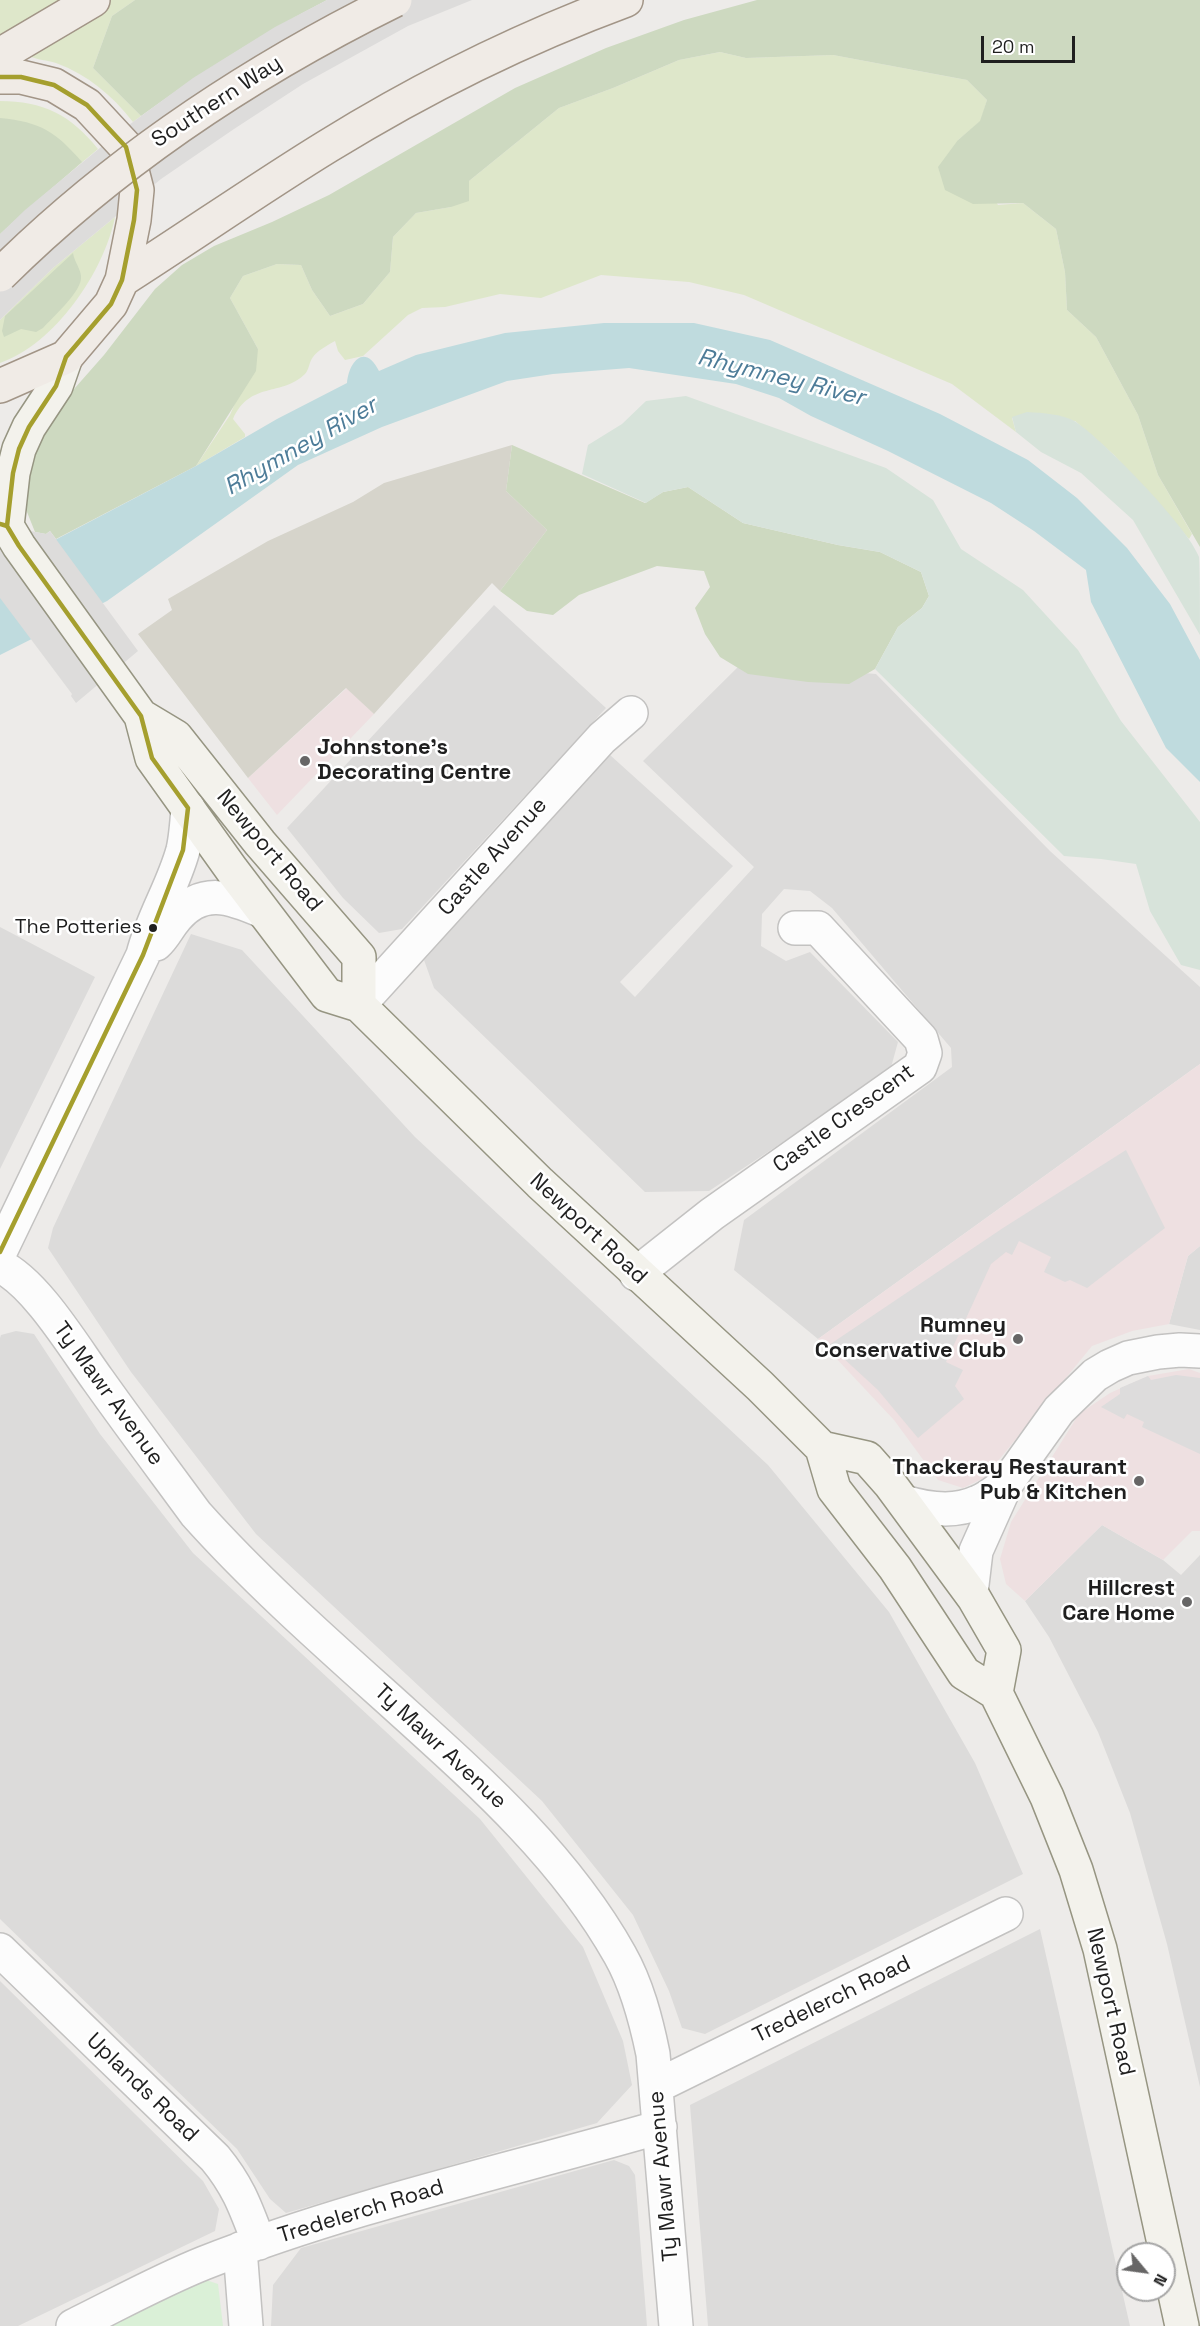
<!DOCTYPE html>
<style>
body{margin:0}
#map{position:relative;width:1200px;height:2326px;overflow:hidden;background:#edebe9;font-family:"Space Grotesk",sans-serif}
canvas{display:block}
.north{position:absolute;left:1116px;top:2242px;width:60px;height:60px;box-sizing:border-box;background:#fff;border:2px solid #a5a5a5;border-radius:50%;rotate:119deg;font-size:16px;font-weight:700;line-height:24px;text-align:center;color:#1f1f1f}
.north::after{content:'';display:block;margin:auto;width:21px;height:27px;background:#676666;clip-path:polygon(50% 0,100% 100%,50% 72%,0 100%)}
.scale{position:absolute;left:981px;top:36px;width:94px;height:27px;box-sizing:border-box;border:3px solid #1f1f1f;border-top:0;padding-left:8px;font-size:18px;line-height:21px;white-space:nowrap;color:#1f1f1f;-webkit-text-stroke:4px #fff;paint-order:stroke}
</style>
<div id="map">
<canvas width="1200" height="2326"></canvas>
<div class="north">N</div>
<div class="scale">20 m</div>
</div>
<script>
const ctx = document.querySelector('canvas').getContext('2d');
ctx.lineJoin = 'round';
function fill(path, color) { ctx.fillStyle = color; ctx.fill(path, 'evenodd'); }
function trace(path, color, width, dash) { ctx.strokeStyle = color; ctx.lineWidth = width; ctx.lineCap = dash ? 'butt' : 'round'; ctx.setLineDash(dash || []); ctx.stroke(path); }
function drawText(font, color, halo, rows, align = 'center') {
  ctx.font = font + ' "Space Grotesk",sans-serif'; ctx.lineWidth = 5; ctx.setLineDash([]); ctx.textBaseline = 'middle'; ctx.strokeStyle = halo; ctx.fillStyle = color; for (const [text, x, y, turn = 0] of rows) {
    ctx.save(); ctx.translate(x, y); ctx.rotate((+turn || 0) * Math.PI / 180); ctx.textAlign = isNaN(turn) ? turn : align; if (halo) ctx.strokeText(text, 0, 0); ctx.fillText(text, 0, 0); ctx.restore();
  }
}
fill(new Path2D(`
 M 494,605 L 606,708 L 402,929 L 379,933 L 343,898 L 287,828 Z
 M 742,663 L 876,674 L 1050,851 L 1200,987 L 1200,1064 L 818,1339 L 734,1270 L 744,1220 L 952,1067 L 951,1048 L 832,908 L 810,891 L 784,889 L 762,914 L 761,946 L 786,961 L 810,952 L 898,1042 L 890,1071 L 709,1191 L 645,1192 L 434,988 L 424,960 L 610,755 L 733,866 L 620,982 L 635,997 L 754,867 L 643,761 Z
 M 0,927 L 95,977 L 0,1169 Z
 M 191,934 L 242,950 L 415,1137 L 768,1465 L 889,1612 L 975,1763 L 1023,1874 L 705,2034 L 682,2028 L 669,1991 L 633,1915 L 542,1801 L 256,1534 L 131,1372 L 48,1248 L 53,1228 Z
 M 1200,1246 L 1200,1330 L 1169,1324 L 1188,1256 Z
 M 16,1331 L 34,1334 L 100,1434 L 193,1553 L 480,1819 L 583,1947 L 623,2041 L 632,2085 L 597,2123 L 286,2213 L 270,2199 L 237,2149 L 0,1919 L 0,1338 L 1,1335 Z
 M 1102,1525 L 1163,1560 L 1181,1575 L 1200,1555 L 1200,2087 L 1167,1944 L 1130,1813 L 1098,1732 L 1049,1637 L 1025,1601 Z
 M 1040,1929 L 1130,2326 L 708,2326 L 690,2105 Z
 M 0,1981 L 203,2181 L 219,2209 L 215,2231 L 18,2326 L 0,2326 Z
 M 614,2160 L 629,2166 L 635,2175 L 647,2326 L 271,2326 L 273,2285 L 301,2248 Z`), '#dcdbda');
fill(new Path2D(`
 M 347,688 L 374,714 L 277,815 L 248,778 Z
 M 1200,1064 L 1200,1246 L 1188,1256 L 1169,1324 L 1132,1331 L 1092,1346 L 984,1478 L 963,1488 L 938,1480 L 894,1420 L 818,1339 Z
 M 1189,1369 L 1200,1373 L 1200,1531 L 1192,1531 L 1163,1560 L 1102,1525 L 1025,1601 L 1006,1584 L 1000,1559 L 1011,1522 L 1079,1414 L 1110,1393 L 1148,1376 Z`), '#eee0e1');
fill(new Path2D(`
 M 512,445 L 506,491 L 547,530 L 500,591 L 492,583 L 374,714 L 346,688 L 248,778 L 138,634 L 172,610 L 168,599 L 268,541 L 353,502 L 384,483 Z`), '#d6d4cb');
fill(new Path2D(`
 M 0,0 L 71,0 L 0,42 Z
 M 111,0 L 135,0 L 112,16 L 93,68 L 141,116 L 133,122 C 112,95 88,75 56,63 C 47,60 37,60 29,56 L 29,49 Z
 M 720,52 L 746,58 L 833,55 L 967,80 L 987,100 L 981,121 L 958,140 L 998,205 L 1023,203 L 1056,229 L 1065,272 L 1067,310 L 1096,337 L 1138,415 L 1158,475 L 1192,534 L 1189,539 L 1114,455 L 1075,421 L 1012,418 L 1016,432 L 952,384 L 744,295 L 689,282 L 601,275 L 541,298 L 500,294 L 445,307 L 422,308 L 408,315 L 363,356 L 345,360 L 338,351 L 335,341 C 328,345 317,351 313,357 C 309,362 309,370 305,374 C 281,397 250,381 233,419 L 245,434 L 245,437 L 196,466 L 230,415 L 258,349 L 230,298 L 243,276 L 277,264 L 301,265 L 312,290 L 330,316 L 363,304 L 390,272 L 393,237 L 416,213 L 451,207 L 469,181 L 559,108 L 613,88 L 679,60 Z
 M 0,101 C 43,101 71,115 98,149 L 25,210 L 0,234 Z
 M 115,217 C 104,272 55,344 0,363 L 0,320 L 53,268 Z`), '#dee7ca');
fill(new Path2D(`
 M 135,0 L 327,0 C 261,34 201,73 141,116 L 93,68 L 112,16 Z
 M 757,0 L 1200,0 L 1200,547 L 1158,475 L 1138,415 L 1096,337 L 1067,310 L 1065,272 L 1056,229 L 1023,203 L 973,204 L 945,190 L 938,167 L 958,140 L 980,121 L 987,100 L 967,80 L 833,55 L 746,58 L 720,52 L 679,60 L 613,88 L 559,108 L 469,181 L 469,201 L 451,207 L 416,213 L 393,237 L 390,272 L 363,304 L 330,316 L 312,290 L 301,265 L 277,264 L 243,276 L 230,298 L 258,349 L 256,371 L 196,466 L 56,539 L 50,531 L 46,534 L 35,532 L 25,507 L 28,465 L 52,414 L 104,355 L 155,289 L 182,265 L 214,246 L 272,222 L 329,195 L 515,88 L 606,48 L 684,20 Z
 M 0,118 C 41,122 56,132 82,162 L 0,234 Z
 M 73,253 C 74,262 82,270 81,279 C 79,294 53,317 43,328 L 36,332 L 21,329 L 4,337 L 2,331 L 5,316 Z
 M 512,445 L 645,503 L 663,492 L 688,487 L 743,523 L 838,545 L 880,552 L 921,572 L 929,596 L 922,608 L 898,627 L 875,669 L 849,684 L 808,682 L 748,674 L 720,657 L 705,634 L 695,608 L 710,587 L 704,571 L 657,566 L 579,595 L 553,615 L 527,611 L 500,591 L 547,530 L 506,491 Z`), '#cdd9c0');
fill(new Path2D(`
 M 686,396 L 886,468 L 933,500 L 961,549 L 1023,590 L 1078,650 L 1121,721 L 1200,822 L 1200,970 L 1181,965 L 1150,911 L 1136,864 L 1101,859 L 1064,856 L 875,669 L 898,627 L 922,608 L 929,596 L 921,572 L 880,552 L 838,545 L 743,523 L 688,487 L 663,492 L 646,503 L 582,474 L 588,445 L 622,424 L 646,401 Z
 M 1027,412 C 1043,413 1063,414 1076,422 C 1103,440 1189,528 1199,557 C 1200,569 1200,619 1200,635 L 1133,520 L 1081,473 L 1041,452 L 1016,432 L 1012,417 Z`), '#d7e3da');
fill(new Path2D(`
 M 203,2279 L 218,2284 L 223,2326 L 105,2326 Z`), '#daf0d7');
fill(new Path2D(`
 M 1126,1150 L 1165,1228 L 1087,1288 L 1070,1280 L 1065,1282 L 1044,1272 L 1051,1257 L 1019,1241 L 1012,1255 L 1006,1252 L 991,1264 L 946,1362 L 963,1370 L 955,1386 L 964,1399 L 918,1438 L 878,1390 L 829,1345 L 1003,1228 Z
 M 1176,1375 L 1200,1378 L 1200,1454 L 1142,1427 L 1144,1422 L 1127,1414 L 1124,1419 L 1101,1407 L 1120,1394 L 1120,1388 L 1148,1376 L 1151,1380 Z`), '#dddcdc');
fill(new Path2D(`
 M 604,323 L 694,323 L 770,340 L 940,414 L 1028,460 L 1077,498 L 1127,548 L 1170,604 L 1200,660 L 1200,782 L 1166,748 L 1091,602 L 1086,570 L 1034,531 L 991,503 L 888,451 L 811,416 L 779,398 L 736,384 L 629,368 L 553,374 L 507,381 L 382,427 L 298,465 L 107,601 L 0,655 L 0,564 L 55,540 L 196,466 L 277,419 L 347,383 C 349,361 365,343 379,371 L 416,355 L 505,333 Z`), '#bfdbde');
fill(new Path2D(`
 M 327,0 L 472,0 L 408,26 L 303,84 L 234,129 L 161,179 L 53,268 L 0,320 L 0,234 L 25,210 L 118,133 L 193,78 L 275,27 Z
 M 0,525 L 46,534 L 50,531 L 138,651 L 76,703 L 71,696 L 72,694 L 0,598 Z`), '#dddcdb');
const minor = new Path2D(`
 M 359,1005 L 602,738 L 631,713
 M 0,1266 C 36,1283 74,1347 98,1380 C 130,1425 163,1469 196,1514 C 257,1582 325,1642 393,1703 C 477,1779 564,1855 620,1955 C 637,1985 646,2020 653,2054 L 676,2326
 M 636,1274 L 712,1214 L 920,1067 L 925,1053 L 921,1039 L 818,928 L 795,928
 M 904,1502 C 927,1509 955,1513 978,1502 C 988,1498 997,1490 1006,1484
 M 971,1593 L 976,1551 L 1006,1484 L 1059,1410 L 1095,1375 L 1110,1366 L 1128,1358 L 1158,1352 L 1180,1350 L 1200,1351
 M 0,1950 L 215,2158 C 239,2187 246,2209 259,2243
 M 657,2086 L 1006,1914
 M 240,2249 L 246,2326
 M 73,2326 C 116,2305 159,2281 204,2263 C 352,2205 508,2171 660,2127`);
const tertiary = new Path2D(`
 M 156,944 C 165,936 168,927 176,918 C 202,887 230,897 262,911
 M 0,1252 L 143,955 C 152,918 173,887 183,850 C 186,837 187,822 188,808`);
const secondary = new Path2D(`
 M 0,524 L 7,526 L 19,546 L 141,716 L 152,758 L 232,870 L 327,995 L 359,1005 L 540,1183 L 760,1386 L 822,1448 L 834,1489 L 895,1568 L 964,1673 L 996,1693 L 1047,1797 L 1076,1870 L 1100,1949 L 1182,2326
 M 7,526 L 13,473 L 19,449 L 29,427 L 56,386 L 66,357
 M 141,716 L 176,737 L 260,843 L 359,957 L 359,1005
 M 822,1448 L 867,1458 L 890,1484 L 974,1598 L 1004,1650 L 996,1693`);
const primary = new Path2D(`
 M 0,55 L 93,0
 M 0,77 L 21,77 L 54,85 L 87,105 L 126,147 L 137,190 L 134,220 L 122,280 L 111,304 L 66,357 L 0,386
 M 122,280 C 191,236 258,189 328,146 C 422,88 523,38 626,0`);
trace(minor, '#c3c2c1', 36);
trace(tertiary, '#c3c2c1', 36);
trace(secondary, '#969582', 36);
trace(primary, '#a29587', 36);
trace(minor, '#fcfcfc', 33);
trace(tertiary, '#fcfcfc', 33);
trace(secondary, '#f3f2ec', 33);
trace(primary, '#f0ebe6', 33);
const primaryBridge = new Path2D(`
 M 0,275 C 116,160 249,72 395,0`);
trace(primaryBridge, '#a29587', 36, []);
trace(primaryBridge, '#f0ebe6', 33);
trace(new Path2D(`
 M 0,77 L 21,77 L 54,85 L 87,105 L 126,147 L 137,190 L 134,220 L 122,280 L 111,304 L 66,357 L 56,386 L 29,427 L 19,449 L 13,473 L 7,526
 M 0,524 L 7,526 L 19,546 L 141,716 L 152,758 L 188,808 L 183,850 L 143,955 L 0,1252`), '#a59f2e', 4.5);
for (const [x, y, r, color] of [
 [305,761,6,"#676666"],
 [153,928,5,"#1f1f1f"],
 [1018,1339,6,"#676666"],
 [1139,1481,6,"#676666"],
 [1187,1602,6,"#676666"]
]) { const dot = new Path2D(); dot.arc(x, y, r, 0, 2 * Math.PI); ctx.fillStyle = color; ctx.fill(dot); trace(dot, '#fff', 2); }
drawText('20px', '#1f1f1f', '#fff', [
 ["The Potteries",142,928]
], 'right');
drawText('22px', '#1f1f1f', '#fff', [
 ["Southern Way",217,102,-33],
 ["Newport Road",269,851,50],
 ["Castle Avenue",493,857,-48],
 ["Castle Crescent",844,1119,-36],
 ["Newport Road",588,1229,43],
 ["Ty Mawr Avenue",108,1394,54],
 ["Ty Mawr Avenue",440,1747,43],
 ["Tredelerch Road",832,2000,-26],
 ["Newport Road",1110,2002,77],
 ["Uplands Road",142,2088,44],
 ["Ty Mawr Avenue",664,2176,-95],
 ["Tredelerch Road",361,2212,-17]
]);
drawText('bold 22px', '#1f1f1f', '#fff', [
 ["Johnstone's",317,748,"left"],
 ["Decorating Centre",317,773,"left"],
 ["Rumney",1006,1326],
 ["Conservative Club",1006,1351],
 ["Thackeray Restaurant",1127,1468],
 ["Pub & Kitchen",1127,1493],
 ["Hillcrest",1175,1589],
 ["Care Home",1175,1614]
], 'right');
drawText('italic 24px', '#4d7c98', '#fff', [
 ["Rhymney River",781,378,14],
 ["Rhymney River",301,447,-30]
]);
</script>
